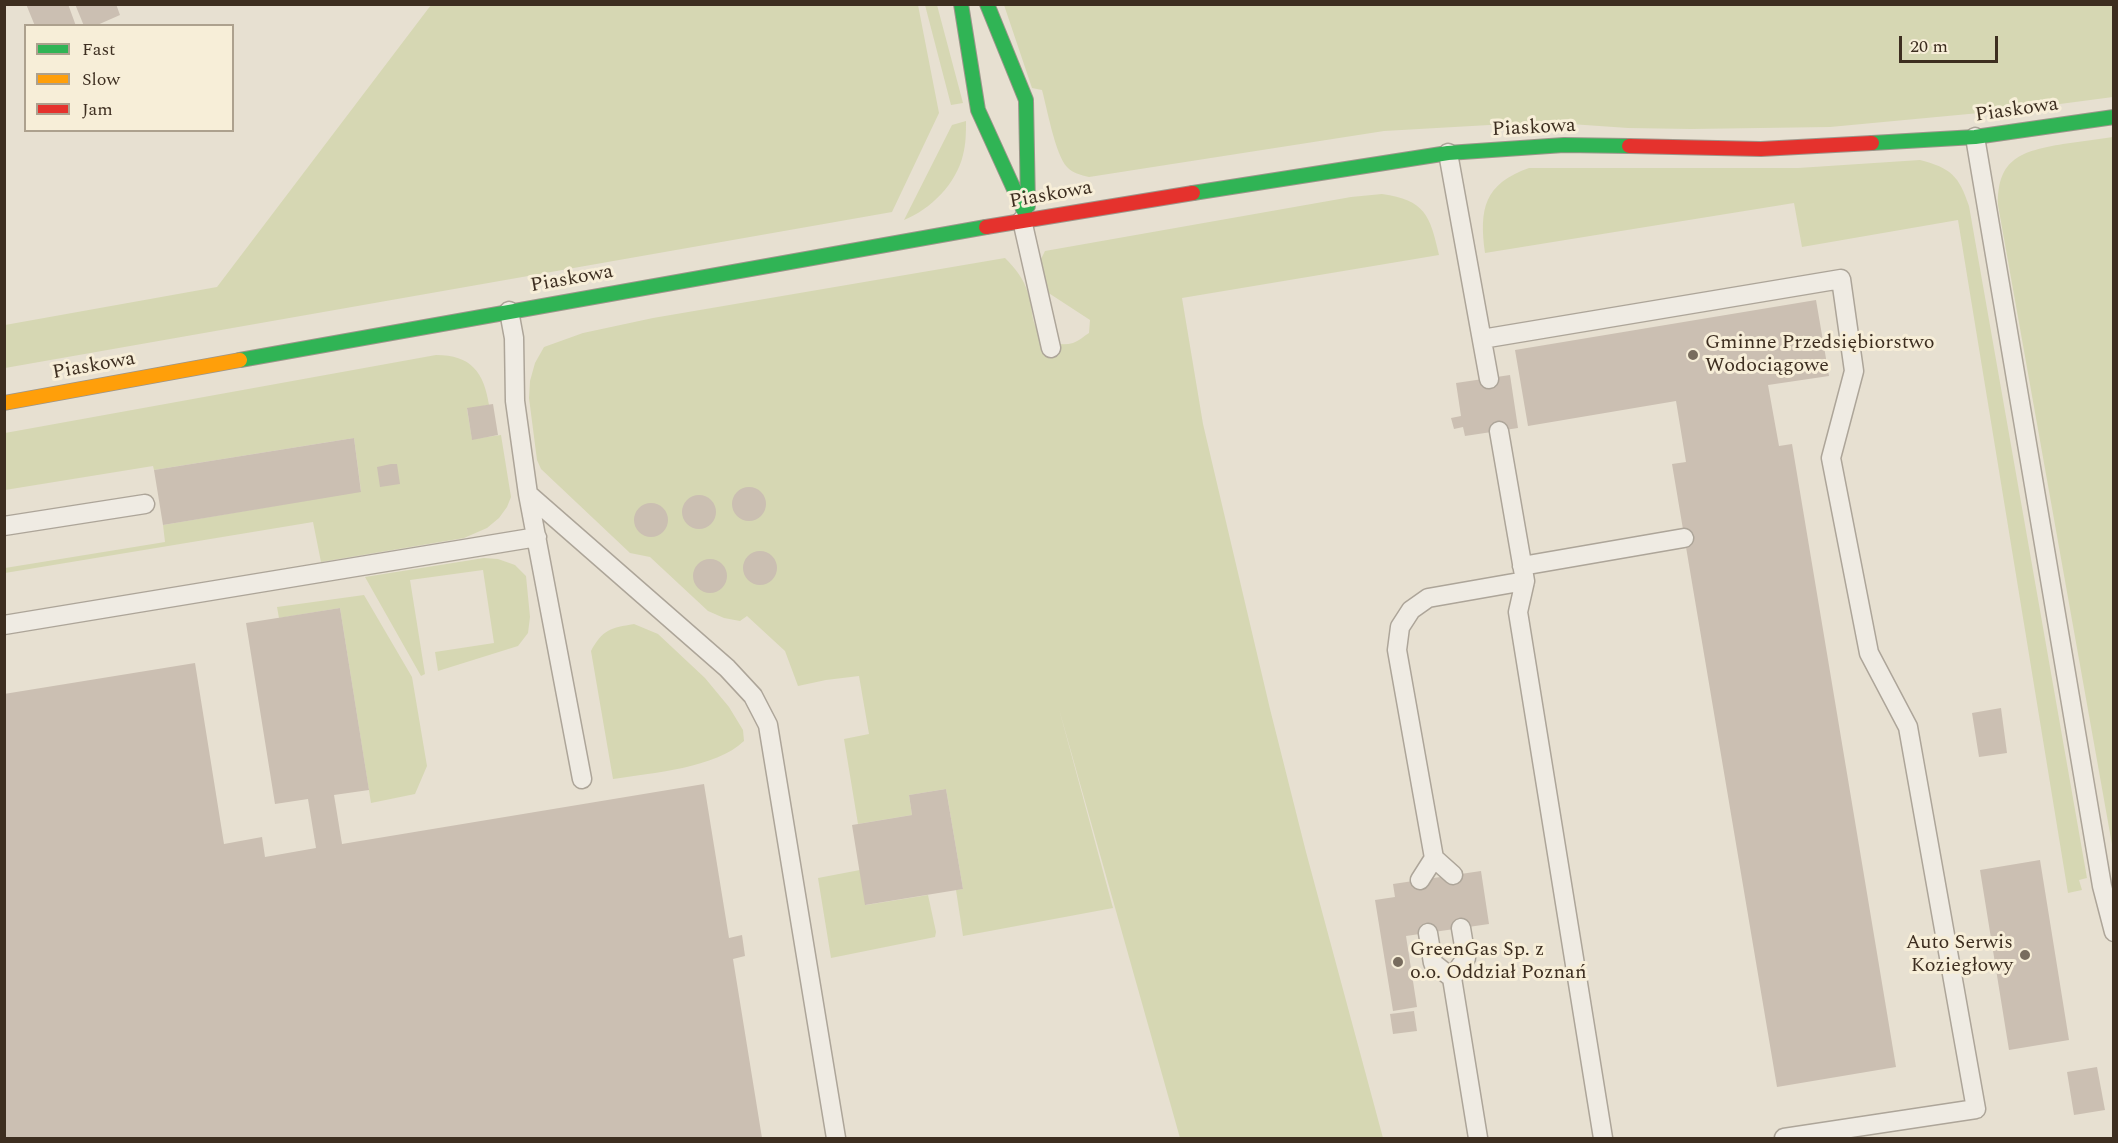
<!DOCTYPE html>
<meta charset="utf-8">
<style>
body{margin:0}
#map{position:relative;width:2118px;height:1143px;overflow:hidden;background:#e7e0d1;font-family:Spectral,serif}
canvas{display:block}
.frame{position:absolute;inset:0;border:6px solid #3d2e20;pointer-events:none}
.legend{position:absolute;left:24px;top:24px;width:210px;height:108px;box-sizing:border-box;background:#f7eed8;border:2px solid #ada18e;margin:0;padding:8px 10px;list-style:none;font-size:18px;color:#3d2e20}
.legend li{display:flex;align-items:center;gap:12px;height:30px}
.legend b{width:30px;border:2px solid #ada18e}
.scale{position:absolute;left:1899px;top:36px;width:99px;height:27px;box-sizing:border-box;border:3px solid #3d2e20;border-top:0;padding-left:8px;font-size:18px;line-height:21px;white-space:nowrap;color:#3d2e20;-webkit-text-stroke:4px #f7eed8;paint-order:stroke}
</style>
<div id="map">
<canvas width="2118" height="1143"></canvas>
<div class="frame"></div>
<ul class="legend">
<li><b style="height:8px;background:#30b455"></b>Fast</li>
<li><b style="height:8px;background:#ff9f0a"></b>Slow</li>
<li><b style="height:8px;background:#e5322d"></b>Jam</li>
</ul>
<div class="scale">20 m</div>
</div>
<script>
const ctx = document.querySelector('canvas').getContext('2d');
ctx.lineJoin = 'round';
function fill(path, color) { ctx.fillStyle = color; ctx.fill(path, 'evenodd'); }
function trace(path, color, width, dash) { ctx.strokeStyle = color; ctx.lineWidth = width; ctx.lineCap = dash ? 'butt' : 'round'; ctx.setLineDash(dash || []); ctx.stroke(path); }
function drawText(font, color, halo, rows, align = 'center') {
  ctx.font = font + ' Spectral,serif'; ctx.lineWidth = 6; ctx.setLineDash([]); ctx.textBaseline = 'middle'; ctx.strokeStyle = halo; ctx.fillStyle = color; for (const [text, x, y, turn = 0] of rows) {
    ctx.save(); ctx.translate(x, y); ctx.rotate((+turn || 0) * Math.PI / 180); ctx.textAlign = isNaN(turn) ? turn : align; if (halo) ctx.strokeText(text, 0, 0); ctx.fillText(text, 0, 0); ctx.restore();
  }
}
fill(new Path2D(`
 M 431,5 L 918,5 L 939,113 L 892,212 L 5,368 L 5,325 L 217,287 Z
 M 925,5 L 937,5 L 963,103 L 951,105 Z
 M 1004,5 L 2113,5 L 2113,97 L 2022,109 L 1830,127 L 1691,129 L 1628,128 L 1542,122 L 1384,131 L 1089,177 C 1081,175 1072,173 1067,167 C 1055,154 1047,108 1042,90 L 1032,88 Z
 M 966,121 C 966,132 966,144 963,155 C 956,184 931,209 904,220 L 952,125 Z
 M 2113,137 L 2114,137 L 2113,850 L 1998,205 C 1997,158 2022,151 2063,144 C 2080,142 2097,139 2113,137 Z
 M 1920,160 C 1951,168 1959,176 1969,206 L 2087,878 L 2079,880 L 2082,890 L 2068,893 L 1958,220 L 1802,247 L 1794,203 L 1485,253 C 1479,209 1484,184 1529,168 L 1798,168 Z
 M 1382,194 C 1425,200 1430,215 1439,255 L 1182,298 L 1203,424 L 1270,709 L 1306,852 L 1383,1138 L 1180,1138 L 1059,709 L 1113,908 L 963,936 L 956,890 L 963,889 L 946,789 L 909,795 L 912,815 L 858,824 L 844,739 L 869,734 L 859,676 L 826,680 L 798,686 L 785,651 L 747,616 L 740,621 L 724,618 L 708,611 L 650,557 L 630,553 L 541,469 L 537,460 L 529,398 L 530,381 L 535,363 L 544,347 L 583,333 L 653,318 L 1005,258 C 1015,268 1024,279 1028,293 C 1032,303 1031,315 1035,325 C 1041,341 1058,347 1073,343 C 1079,341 1084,336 1089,333 L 1090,320 L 1044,290 L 1040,261 L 1045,251 L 1351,197 Z
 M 436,355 C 471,355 484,372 489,405 L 467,409 L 472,439 L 501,435 L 511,497 L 507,507 L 499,518 L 487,528 L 464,538 L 321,562 L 313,522 L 5,573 L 5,568 L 165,542 L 163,525 L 361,491 L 354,438 L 154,470 L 153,466 L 5,490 L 5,433 Z
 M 484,558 L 498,559 L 515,565 L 526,576 L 530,617 L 528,633 L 518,646 L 438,671 L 435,652 L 494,643 L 483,570 L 410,580 L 425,674 L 421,676 L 365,577 Z
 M 364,595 L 412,677 L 427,766 L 415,794 L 371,803 L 340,608 L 279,618 L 277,607 Z
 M 634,624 L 658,634 L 705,678 L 729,707 L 743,730 L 744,741 C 716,768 652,773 613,779 L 591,651 C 603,629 611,628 634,624 Z
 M 860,870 L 866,905 L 928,895 L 936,932 L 935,937 L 831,958 L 818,878 Z`), '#d6d7b3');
fill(new Path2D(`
 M 26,4 L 68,4 L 76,26 L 35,26 Z
 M 75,4 L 116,4 L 120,15 L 95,26 L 84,26 Z
 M 1816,300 L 1829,376 L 1768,385 L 1779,446 L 1792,444 L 1896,1067 L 1777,1087 L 1672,464 L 1686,462 L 1676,401 L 1528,426 L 1515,350 Z
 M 1510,375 L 1518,428 L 1465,436 L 1463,427 L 1454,429 L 1451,418 L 1461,416 L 1456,383 Z
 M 493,404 L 498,435 L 472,440 L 467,408 Z
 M 354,438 L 361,492 L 163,525 L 154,470 Z
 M 391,464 L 397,464 L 400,484 L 380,487 L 377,467 Z
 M732 504a17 17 0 1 1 34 0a17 17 0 1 1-34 0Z
 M682 512a17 17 0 1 1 34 0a17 17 0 1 1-34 0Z
 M634 520a17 17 0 1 1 34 0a17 17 0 1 1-34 0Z
 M743 568a17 17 0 1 1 34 0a17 17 0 1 1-34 0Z
 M693 576a17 17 0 1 1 34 0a17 17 0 1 1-34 0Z
 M 340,608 L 369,790 L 334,795 L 342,844 L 704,784 L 729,938 L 742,935 L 745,956 L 733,959 L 762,1138 L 4,1138 L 4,694 L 195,663 L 224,844 L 262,837 L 265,857 L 316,848 L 308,799 L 275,804 L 246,623 Z
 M 2001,708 L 2007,753 L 1979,757 L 1972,713 Z
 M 946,789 L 963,889 L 865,905 L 852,825 L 912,815 L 909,795 Z
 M 2040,860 L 2069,1040 L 2009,1050 L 1980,870 Z
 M 1481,871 L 1489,924 L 1406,936 L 1417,1007 L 1393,1011 L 1375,900 L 1395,897 L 1393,884 Z
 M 1414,1011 L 1417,1031 L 1393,1034 L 1390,1014 Z
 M 2097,1067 L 2105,1110 L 2074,1115 L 2067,1072 Z`), '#cbbfb2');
const lane = new Path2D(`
 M 1975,137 L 2102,886 L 2114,932
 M 1448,153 L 1489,379
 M 1022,220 L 1051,348
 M 509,311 L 514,338 L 515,401 L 528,494 L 582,779
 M 1482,339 L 1841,279 L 1854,371 L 1831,458 L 1869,653 L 1908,727 L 1976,1109 L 1784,1138
 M 1499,431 L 1525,581 L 1518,612 L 1603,1138
 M 528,494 L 727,668 L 753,696 L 768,725 L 836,1138
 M 4,526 L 145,504
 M 1522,566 L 1684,538
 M 4,625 L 537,537
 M 1434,858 L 1453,875
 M 1420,880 L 1434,858 L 1397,650 L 1400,627 L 1411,610 L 1428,598 L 1525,581
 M 1428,933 L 1433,963 L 1452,978 L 1478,1138
 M 1452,978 L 1466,958 L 1461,928`);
const fast = new Path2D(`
 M 961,4 L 978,110 L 1028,220
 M 987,4 L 1026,100 L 1028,206
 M 1872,143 L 1975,137 L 2114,117
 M 1193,193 L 1448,153 L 1564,145 L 1629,146
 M 240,360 L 986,227`);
const slow = new Path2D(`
 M 4,403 L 240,360`);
const jam = new Path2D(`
 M 1629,146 L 1761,149 L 1872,143
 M 986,227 L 1193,193`);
trace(lane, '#ada599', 21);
trace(fast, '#9c958a', 16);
trace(slow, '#9c958a', 16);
trace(jam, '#9c958a', 16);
trace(lane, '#efebe3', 18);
trace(fast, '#30b455', 14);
trace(slow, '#ff9f0a', 14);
trace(jam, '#e5322d', 14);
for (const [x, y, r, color] of [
 [1693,355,6,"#786c5e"],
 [2025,955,6,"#786c5e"],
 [1398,962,6,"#786c5e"]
]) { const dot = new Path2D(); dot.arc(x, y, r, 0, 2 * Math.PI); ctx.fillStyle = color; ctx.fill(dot); trace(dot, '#f7eed8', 2); }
drawText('20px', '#3d2e20', '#f7eed8', [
 ["Piaskowa",2017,111,-8],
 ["Piaskowa",1534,129,-3],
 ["Piaskowa",1051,196,-10],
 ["Piaskowa",572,280,-10],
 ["Piaskowa",94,367,-10]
]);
drawText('20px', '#3d2e20', '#f7eed8', [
 ["Gminne Przedsiębiorstwo",1705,344],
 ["Wodociągowe",1705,367],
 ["Auto Serwis",2013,944,"right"],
 ["Koziegłowy",2013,967,"right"],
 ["GreenGas Sp. z",1410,951],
 ["o.o. Oddział Poznań",1410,974]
], 'left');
</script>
